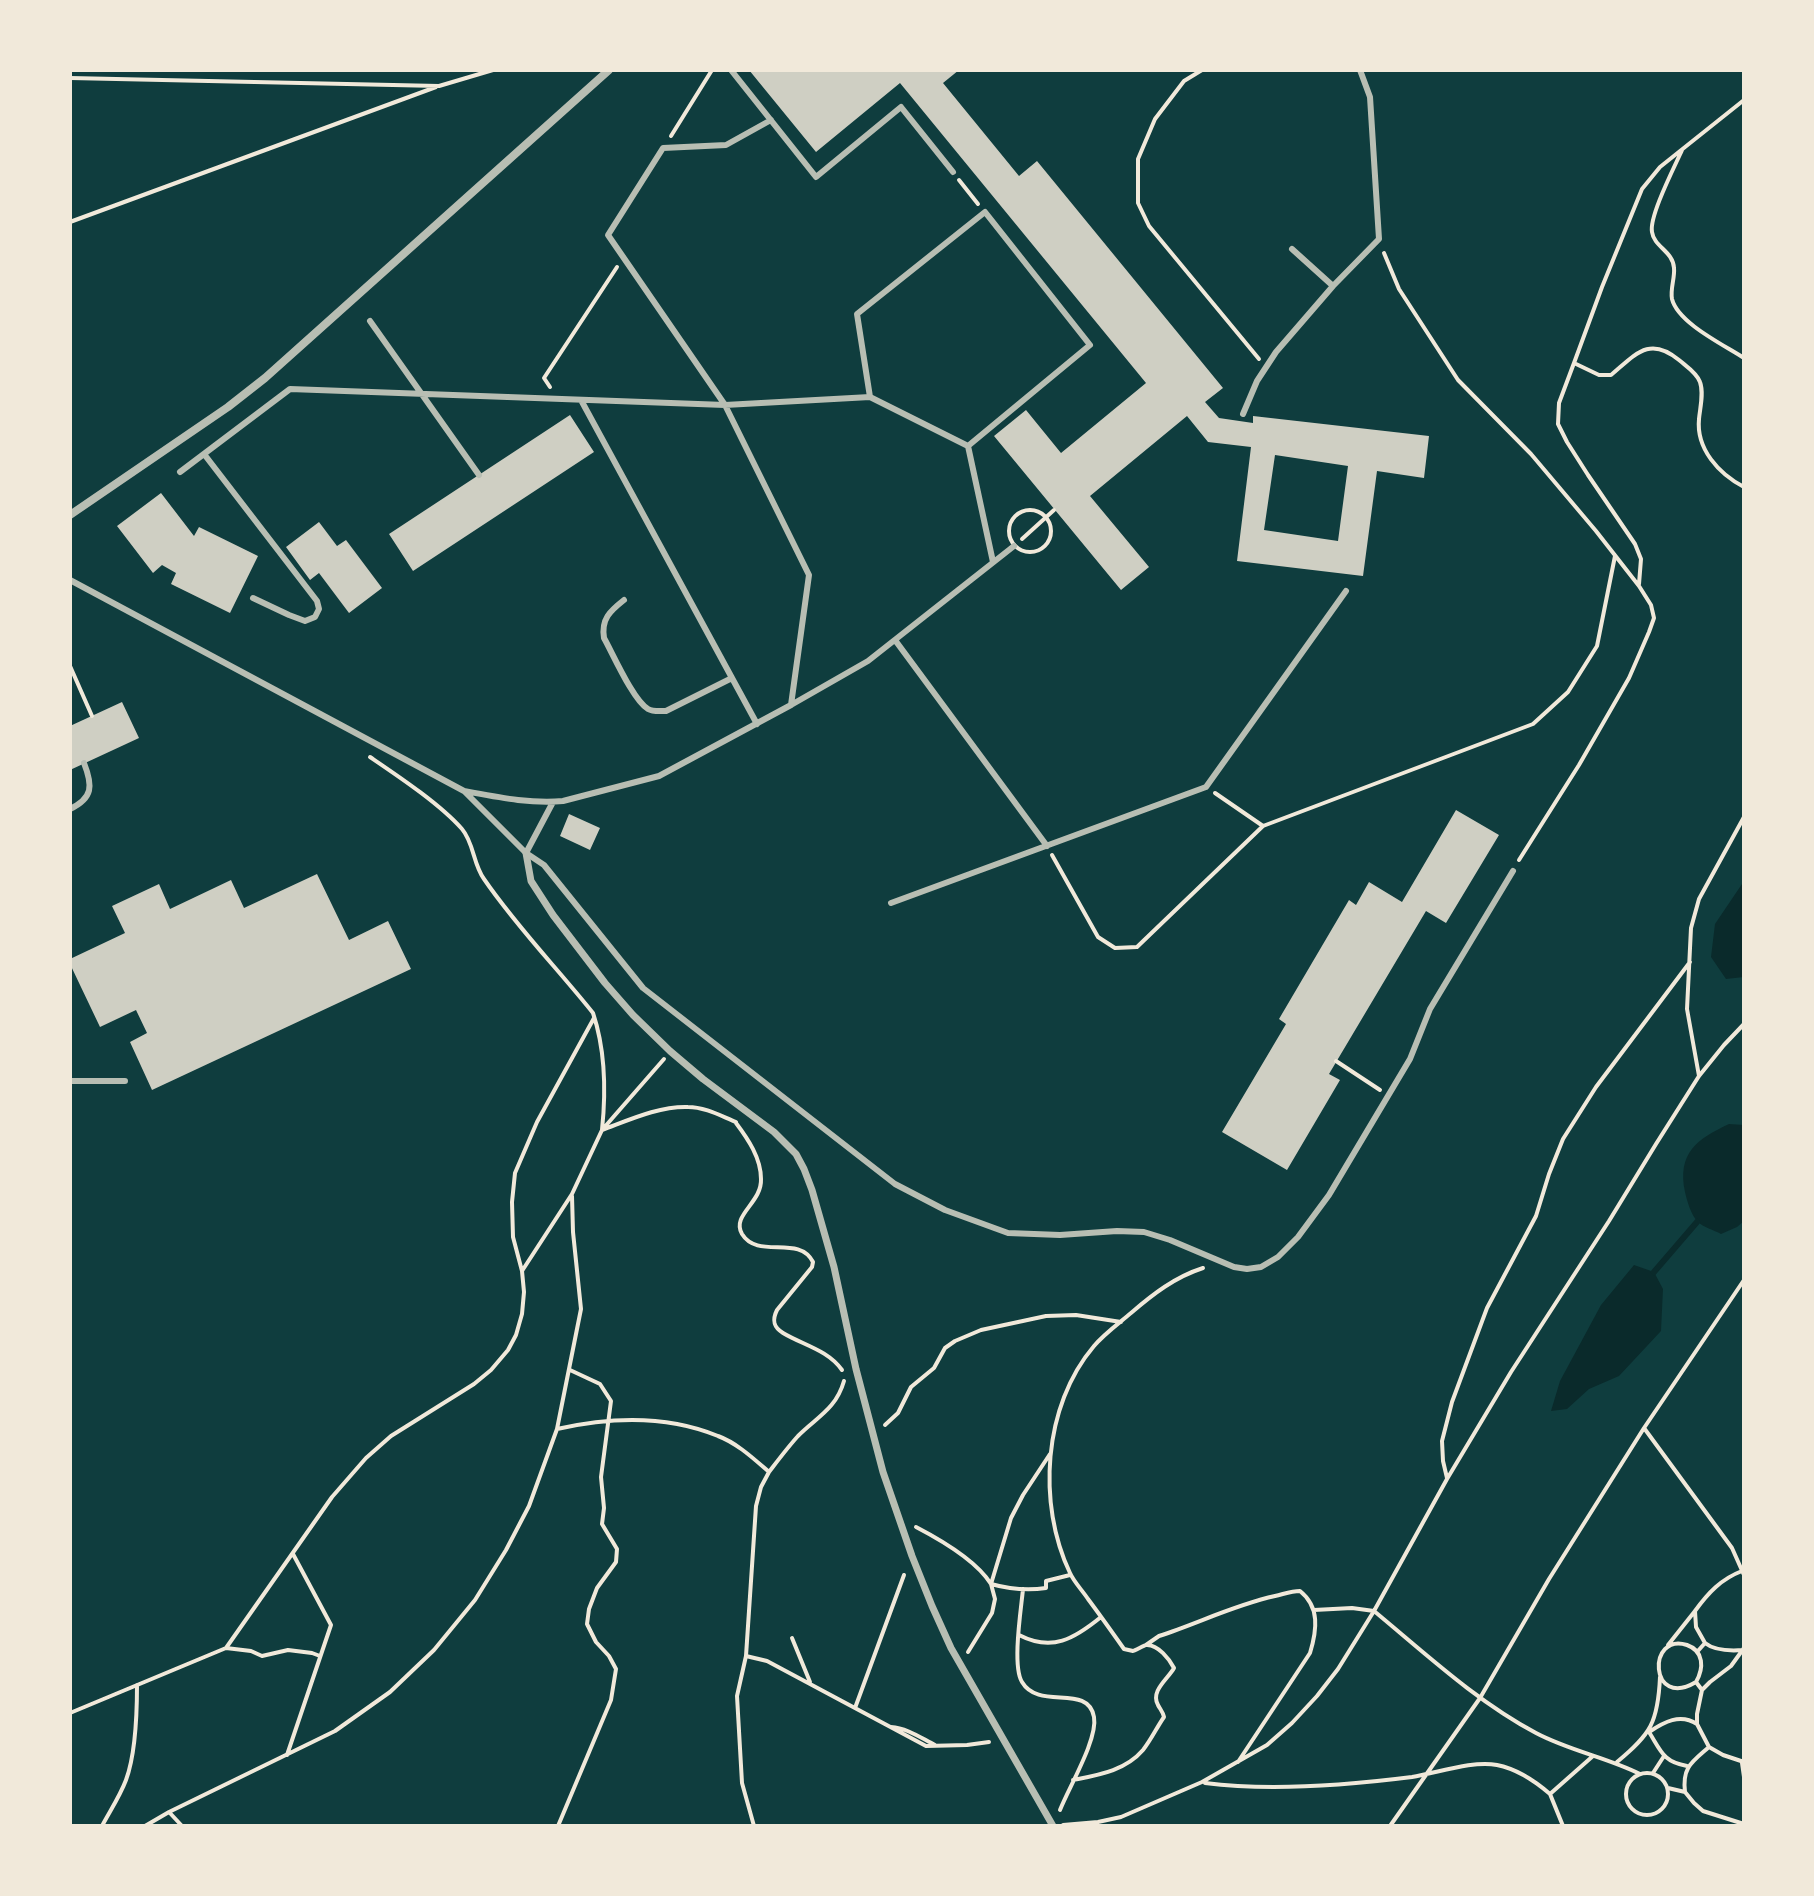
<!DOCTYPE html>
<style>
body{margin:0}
#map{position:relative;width:1814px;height:1896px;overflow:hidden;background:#0f3d3e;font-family:Literata,serif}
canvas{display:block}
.frame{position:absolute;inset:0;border:72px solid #f1e9da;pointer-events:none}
</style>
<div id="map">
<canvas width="1814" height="1896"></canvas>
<div class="frame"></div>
</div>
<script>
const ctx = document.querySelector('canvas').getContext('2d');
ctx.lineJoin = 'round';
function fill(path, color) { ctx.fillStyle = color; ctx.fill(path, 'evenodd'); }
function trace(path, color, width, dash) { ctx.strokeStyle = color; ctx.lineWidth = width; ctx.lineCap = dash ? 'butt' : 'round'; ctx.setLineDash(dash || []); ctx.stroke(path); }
fill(new Path2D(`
 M 1744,881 L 1744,977 L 1726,979 L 1711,957 L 1715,924 Z
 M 1729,1124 L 1744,1125 L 1744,1221 L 1737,1227 L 1721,1234 C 1714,1230 1703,1227 1698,1222 C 1691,1215 1687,1201 1685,1192 C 1677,1153 1697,1139 1729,1124 Z
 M 1634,1265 L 1654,1272 L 1663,1289 L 1661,1331 L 1619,1376 L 1589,1389 L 1567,1409 L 1551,1411 L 1560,1381 L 1601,1305 Z`), '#0a2a2b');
trace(new Path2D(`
 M 1654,1272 L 1697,1222`), '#0a2a2b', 6);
fill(new Path2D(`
 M 749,70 L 959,70 L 943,83 L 1019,176 L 1037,161 L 1223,388 L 1205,402 L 1219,418 L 1253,423 L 1253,416 L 1429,436 L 1424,478 L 1377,471 L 1363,576 L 1237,561 L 1251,447 L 1208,442 L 1187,416 L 1090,496 L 1149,567 L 1121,590 L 994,436 L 1026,410 L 1061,453 L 1146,383 L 900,83 L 816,152 ZM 1275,455 L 1348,466 L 1338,541 L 1264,530 Z
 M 570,415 L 594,452 L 413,571 L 389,534 Z
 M 161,493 L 194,536 L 199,527 L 258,556 L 230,613 L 171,584 L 176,573 L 162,565 L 153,573 L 117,526 Z
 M 319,522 L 337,546 L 346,540 L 382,588 L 349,613 L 319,573 L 310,580 L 286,547 Z
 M 122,702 L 139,738 L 70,770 L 70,726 Z
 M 1456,810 L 1499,835 L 1446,923 L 1426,911 L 1329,1074 L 1340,1080 L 1287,1170 L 1222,1132 L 1286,1024 L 1279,1019 L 1349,900 L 1356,905 L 1369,882 L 1402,902 Z
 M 569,814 L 600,828 L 590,850 L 560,836 Z
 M 317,874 L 349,940 L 388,921 L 411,969 L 152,1090 L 130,1042 L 147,1033 L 136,1010 L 100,1027 L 70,964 L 70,959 L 125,933 L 112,906 L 159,884 L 170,909 L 231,880 L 244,908 Z`), '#cfcfc3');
trace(new Path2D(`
 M 1202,70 L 1184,81 L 1155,119 L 1138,159 L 1138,203 L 1149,226 L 1259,359
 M 70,78 L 439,86 L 493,70
 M 671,136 L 712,70
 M 1682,150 C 1675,166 1649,216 1652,232 C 1654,247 1673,251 1674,268 C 1675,278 1670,289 1672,299 C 1678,323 1724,345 1744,358
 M 959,180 L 978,204
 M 70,222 L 436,87
 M 1384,253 L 1399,289 L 1458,380 L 1531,454 L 1596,531 L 1639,586 L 1651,605 L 1654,618 L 1649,632 L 1629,678 L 1579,765 L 1519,860
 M 1574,363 L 1602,287 L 1642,189 L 1660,167 L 1744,100
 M 550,387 L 544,378 L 617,267
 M1009 531a21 21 0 1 1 42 0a21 21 0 1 1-42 0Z
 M 1022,539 L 1054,510
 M 1639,584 L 1641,559 L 1635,544 L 1588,475 L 1567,442 L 1558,424 L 1559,403 L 1574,363 L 1599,375 L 1611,375 C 1635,355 1649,335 1679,360 C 1686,366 1697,373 1700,382 C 1704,393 1700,408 1699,419 C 1696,449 1719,474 1744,487
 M 70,666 L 92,716
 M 370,757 C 398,776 440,804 462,829 C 474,843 473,864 484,879 C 516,926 557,968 593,1013 C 605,1049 606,1092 602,1130 C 629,1120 659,1106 688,1107 C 705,1107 721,1116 736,1122
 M 1215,793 L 1263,826
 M 1052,855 L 1098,937 L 1115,948 L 1137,947 L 1263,826 L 1533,724 L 1568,692 L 1597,646 L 1615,556
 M 1336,1061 L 1380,1090
 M 1699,1076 L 1687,1009 L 1691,928 L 1699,899 L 1744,817
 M 736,1123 C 748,1139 761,1158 761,1179 C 762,1203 731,1215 742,1234 C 758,1260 799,1234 813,1262 L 812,1267 L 777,1310 C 772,1320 773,1327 783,1333 C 803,1345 828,1350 842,1370
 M 522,1271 L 513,1237 L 512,1202 L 515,1173 L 537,1122 L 594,1018
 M 885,1425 L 898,1413 L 911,1387 L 934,1368 L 945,1348 L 955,1341 L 981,1330 L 1046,1316 L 1076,1315 L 1121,1322
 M 1644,1428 L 1732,1548 L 1744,1575
 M 557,1429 C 610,1417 667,1415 718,1436 C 737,1443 754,1459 769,1472 C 779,1459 788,1447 798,1436 C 817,1417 836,1409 844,1381
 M 1447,1478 L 1443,1461 L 1442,1441 L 1452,1402 L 1487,1308 L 1536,1216 L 1549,1174 L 1563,1139 L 1596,1087 L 1690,962
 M 916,1527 C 941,1540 976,1560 991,1584 C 1009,1589 1027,1591 1046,1588 L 1046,1581 L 1070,1575
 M 1023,1589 C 1021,1610 1012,1666 1022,1682 C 1039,1711 1088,1683 1094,1717 C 1098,1739 1069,1787 1060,1810
 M 1314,1610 L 1352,1608 L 1374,1611 C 1426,1654 1476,1701 1536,1733 C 1570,1751 1606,1757 1640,1774
 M 1019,1635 C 1052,1652 1074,1639 1101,1617
 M 792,1638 L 810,1682
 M 1705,1643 L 1696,1627 L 1695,1611 C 1708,1593 1721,1579 1742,1571
 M 1146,1645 L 1159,1636 C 1199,1623 1234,1605 1275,1596 C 1284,1594 1291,1591 1300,1591 C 1320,1607 1317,1630 1310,1653 L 1238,1762
 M 1668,1645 L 1695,1611
 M 226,1648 L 251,1651 L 262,1656 L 288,1650 L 312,1653 L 320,1656
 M 1744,1648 L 1731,1666 L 1710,1682 L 1702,1690 L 1697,1714 L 1697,1724 L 1709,1747 L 1723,1755 L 1744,1762
 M 968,1652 L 992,1613 L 995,1599 L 991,1584 L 1011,1518 L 1023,1495 L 1050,1454
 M 1697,1652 L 1705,1643 C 1715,1651 1730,1651 1743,1650
 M 746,1656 L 756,1506 L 761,1487 L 769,1472
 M 1696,1682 C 1649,1710 1647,1632 1687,1645 C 1704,1651 1704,1668 1696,1682 L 1702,1690
 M 855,1708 L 904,1575
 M 70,1713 L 226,1648 L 332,1497 L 366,1458 L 391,1436 L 474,1384 L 491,1370 L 508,1350 L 516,1335 L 522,1314 L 524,1292 L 522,1271 L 572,1194 L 602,1130 L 664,1059
 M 891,1727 C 907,1728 921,1738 935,1745
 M 287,1755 L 331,1625 L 293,1554
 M 1617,1762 C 1651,1734 1658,1722 1660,1677
 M 1742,1763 L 1744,1777
 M 1687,1766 C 1663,1762 1661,1751 1649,1732 C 1664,1722 1680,1713 1697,1724
 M1626 1794a21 21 0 1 1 42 0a21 21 0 1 1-42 0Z
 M 1653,1773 L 1664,1756
 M 1073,1780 C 1098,1775 1125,1771 1143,1750 C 1151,1740 1157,1727 1164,1717 C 1163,1712 1160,1709 1158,1705 C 1150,1691 1168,1679 1174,1668 C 1170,1660 1158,1644 1146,1645 C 1145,1645 1134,1651 1133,1651 L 1124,1649 C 1112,1632 1100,1615 1088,1599 C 1082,1590 1074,1582 1070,1573 C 1037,1504 1043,1406 1094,1346 C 1104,1334 1118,1324 1131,1313 C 1153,1294 1175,1277 1203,1268
 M 1205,1783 C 1268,1791 1349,1785 1412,1777 C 1437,1773 1473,1760 1497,1765 C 1517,1769 1535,1781 1550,1794
 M 1668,1788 L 1685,1792 L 1694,1803 L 1703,1811 L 1744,1824
 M 1685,1792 C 1682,1767 1692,1762 1709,1747
 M 169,1812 L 182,1826
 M 1063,1825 L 1098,1822 L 1121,1817 L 1202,1782 L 1267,1745 L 1292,1723 L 1317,1696 L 1338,1669 L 1374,1611 L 1447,1479 L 1511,1372 L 1609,1221 L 1656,1144 L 1699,1076 L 1724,1045 L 1744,1024
 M 102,1826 C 110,1811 120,1796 126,1780 C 136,1753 137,1715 137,1685
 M 145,1826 L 169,1812 L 335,1731 L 390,1692 L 434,1650 L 475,1600 L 506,1550 L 529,1506 L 557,1429 L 581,1309 L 573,1232 L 572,1196
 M 558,1826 L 611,1700 L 616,1669 L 609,1656 L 596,1642 L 587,1624 L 589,1609 L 597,1588 L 616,1562 L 617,1549 L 602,1524 L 604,1508 L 601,1477 L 611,1401 L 600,1384 L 570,1370
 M 754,1826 L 742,1783 L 737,1696 L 746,1656 L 767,1661 L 926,1746 L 967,1745 L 989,1742
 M 1390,1826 L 1480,1698 L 1549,1579 L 1644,1428 L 1744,1280
 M 1563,1826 L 1550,1794 L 1593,1756`), '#f1e9da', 4);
trace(new Path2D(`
 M 731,70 L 816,177 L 901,107 L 953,172
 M 771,120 L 726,145 L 663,148 L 608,235 L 725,405 L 809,575 L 791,705
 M 1292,249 L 1333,286
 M 370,321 L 479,475
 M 581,400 L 757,724
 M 1243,414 L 1257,381 L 1276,352 L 1333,286 L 1379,239 L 1370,97 L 1360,70
 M 968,446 L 870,397 L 857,314 L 985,212 L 1090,345 L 968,446 L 993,562
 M 204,454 L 317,601 L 319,609 L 315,617 L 305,621 L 289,615 L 253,598
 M 180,472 L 290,389 L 725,405 L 870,397
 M 70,580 L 464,791 L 526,853 L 544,865 L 643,988 L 895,1184 L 945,1210 L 1008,1233 L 1060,1235 L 1117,1231 L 1144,1232 L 1170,1240 L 1234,1267 L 1247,1269 L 1261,1267 L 1278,1257 L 1298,1237 L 1329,1195 L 1410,1059 L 1430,1009 L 1513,871
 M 624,600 C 610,611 601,619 604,638 C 613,654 633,700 648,709 C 653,712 660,711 666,711 L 732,678
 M 895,640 L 1047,846
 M 464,791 C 497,797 530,804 563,801 L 659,776 L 791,705 L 868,661 L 1014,546
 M 70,809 C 93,798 93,786 84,763
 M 526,853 L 553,802
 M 891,903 L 1206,787 L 1346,591
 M 70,1081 L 125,1081`), '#b8beb3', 6);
trace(new Path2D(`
 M 526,853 L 531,881 L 553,915 L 605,983 L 633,1015 L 670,1051 L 703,1079 L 774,1132 L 796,1154 L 804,1169 L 812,1190 L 834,1267 L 856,1369 L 883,1472 L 912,1556 L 932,1606 L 951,1648 L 1053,1826`), '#b8beb3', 7);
trace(new Path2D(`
 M 70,515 L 228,407 L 265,378 L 609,70`), '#b8beb3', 8);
</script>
